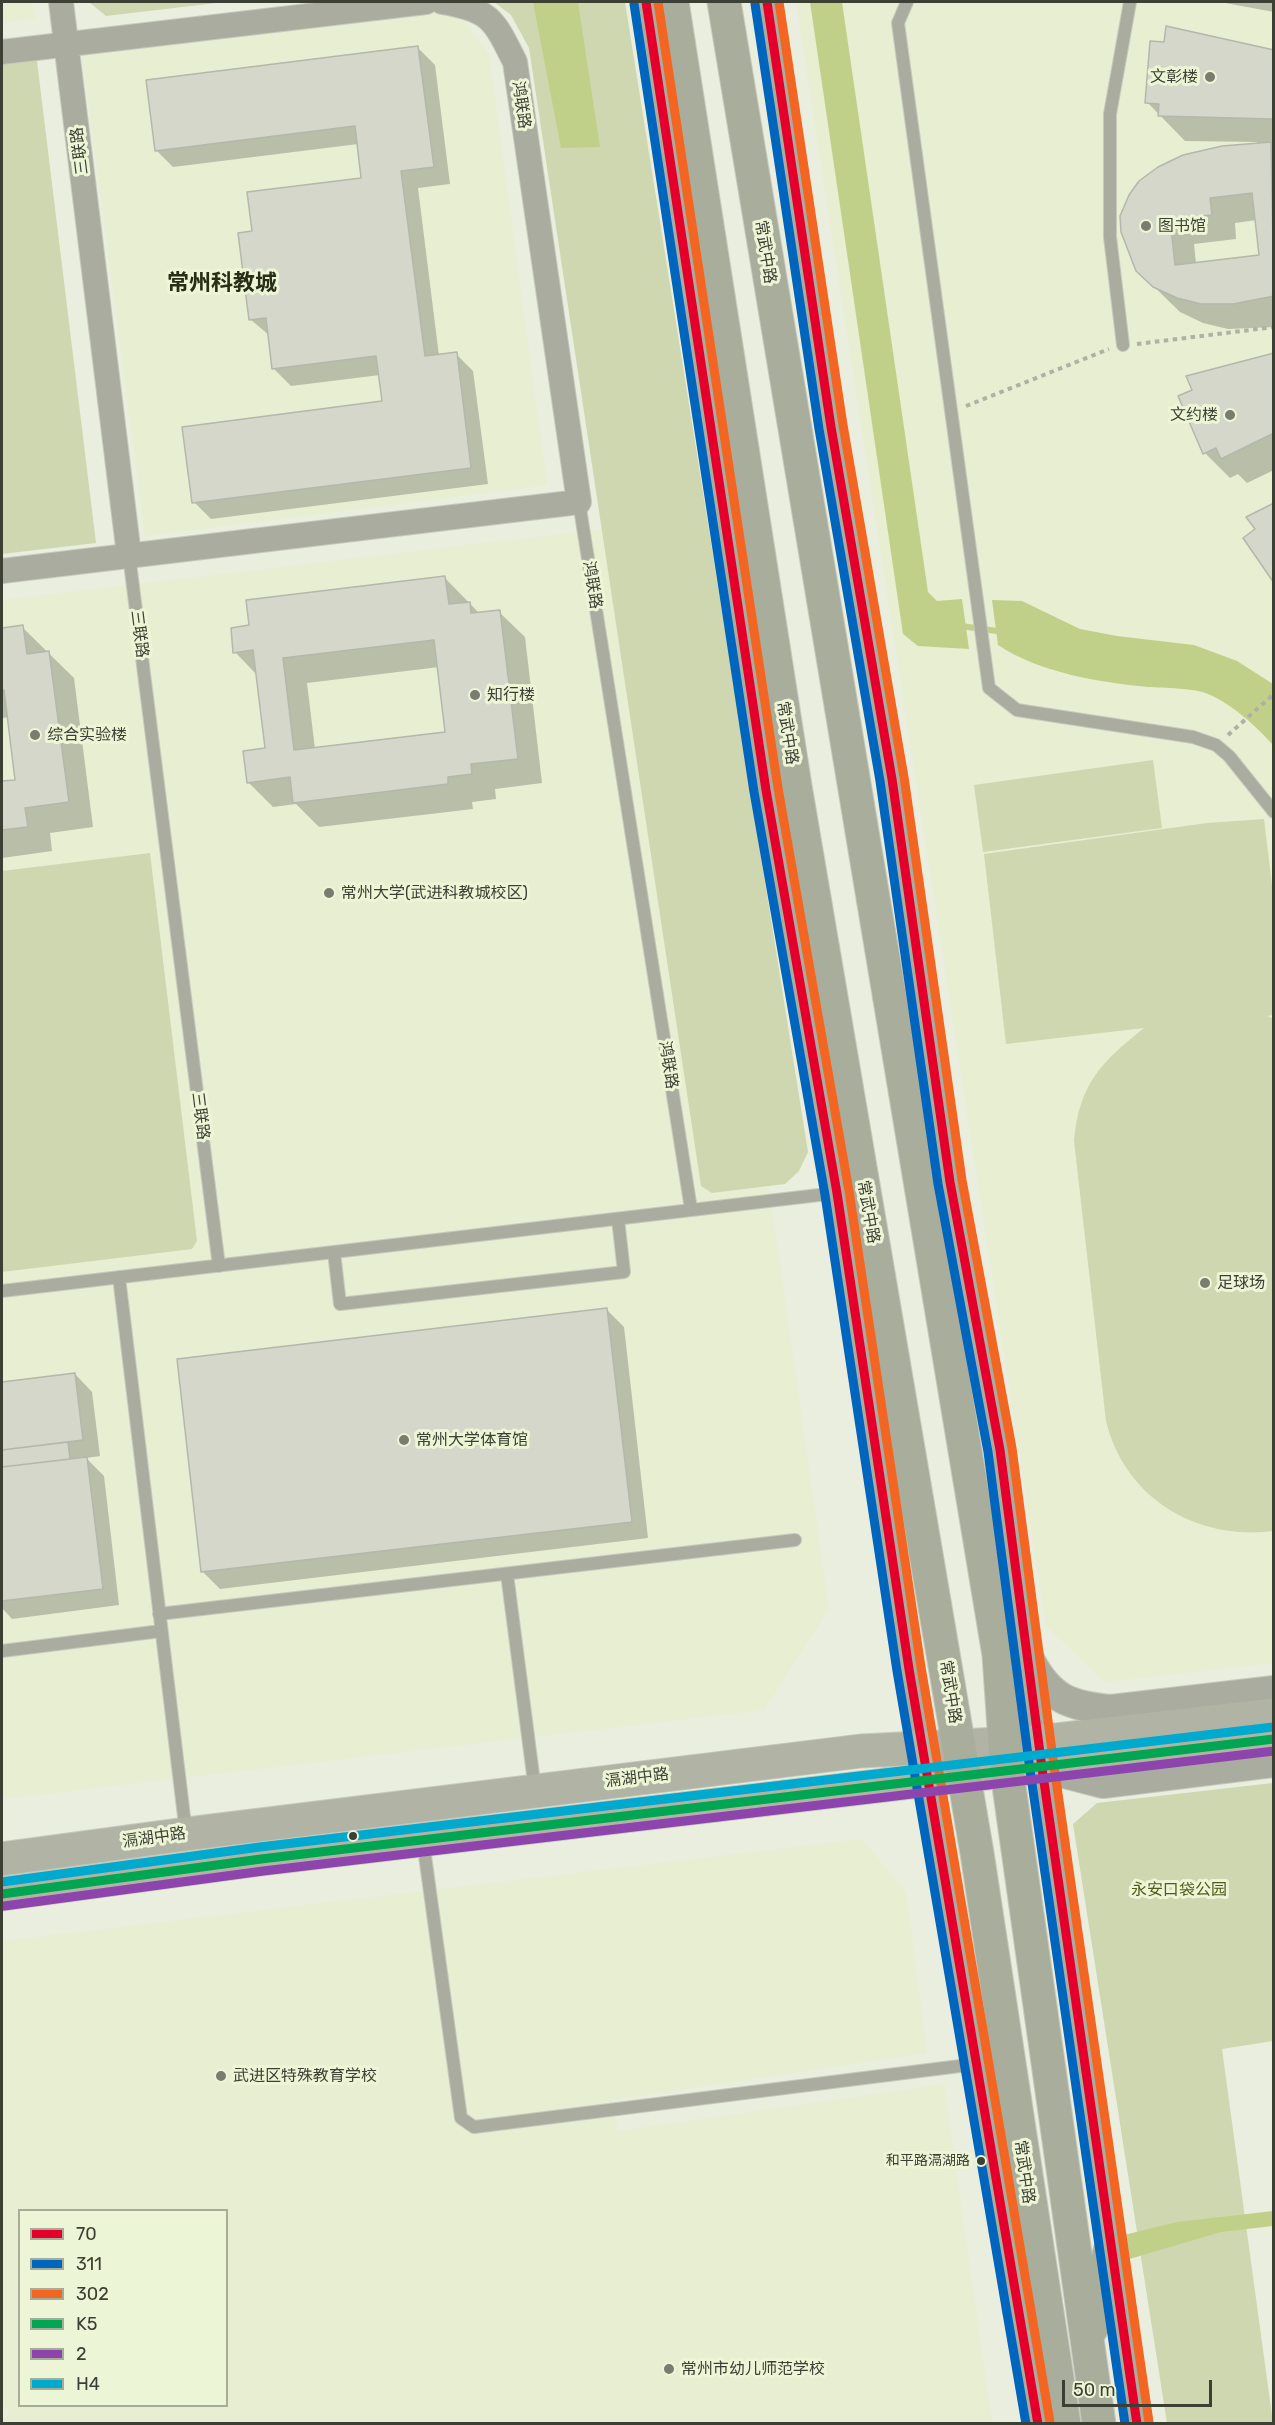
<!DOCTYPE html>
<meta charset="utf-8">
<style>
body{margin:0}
#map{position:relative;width:1275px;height:2425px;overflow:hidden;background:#eaeede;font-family:Rubik,sans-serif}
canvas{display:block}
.frame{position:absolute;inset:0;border:3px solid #3c3f33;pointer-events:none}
.legend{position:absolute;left:18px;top:2209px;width:210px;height:198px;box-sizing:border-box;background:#edf5d7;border:2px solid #a6ac95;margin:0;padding:8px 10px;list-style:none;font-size:18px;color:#3c3f33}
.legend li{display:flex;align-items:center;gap:12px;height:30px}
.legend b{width:30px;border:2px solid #a6ac95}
.scale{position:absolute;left:1062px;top:2380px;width:150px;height:27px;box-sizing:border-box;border:3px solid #3c3f33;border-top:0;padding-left:8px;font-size:18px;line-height:21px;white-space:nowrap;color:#3c3f33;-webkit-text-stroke:4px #edf5d7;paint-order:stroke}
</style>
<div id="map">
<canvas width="1275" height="2425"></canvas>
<div class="frame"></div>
<ul class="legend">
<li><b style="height:8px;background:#e4002b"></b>70</li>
<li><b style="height:8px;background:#0065bd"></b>311</li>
<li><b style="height:8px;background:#f26522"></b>302</li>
<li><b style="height:8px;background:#00a651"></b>K5</li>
<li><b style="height:8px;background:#8e44ad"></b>2</li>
<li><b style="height:8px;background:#00a9ce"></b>H4</li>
</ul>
<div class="scale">50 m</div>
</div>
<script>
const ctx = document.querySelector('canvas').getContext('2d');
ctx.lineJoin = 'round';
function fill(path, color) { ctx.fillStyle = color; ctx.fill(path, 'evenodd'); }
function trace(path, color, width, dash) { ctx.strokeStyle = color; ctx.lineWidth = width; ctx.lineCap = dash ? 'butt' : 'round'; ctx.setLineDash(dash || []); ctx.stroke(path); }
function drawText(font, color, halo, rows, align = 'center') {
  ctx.font = font + ' Rubik,"Noto Sans SC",sans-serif'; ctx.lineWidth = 6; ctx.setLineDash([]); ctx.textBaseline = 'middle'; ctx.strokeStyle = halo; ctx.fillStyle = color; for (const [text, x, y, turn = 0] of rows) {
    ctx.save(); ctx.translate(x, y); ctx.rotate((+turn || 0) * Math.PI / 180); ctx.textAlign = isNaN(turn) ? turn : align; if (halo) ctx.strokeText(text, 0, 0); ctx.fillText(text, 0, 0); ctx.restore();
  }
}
fill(new Path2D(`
 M 2,2 L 32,2 L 35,19 L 2,23 Z
 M 796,2 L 1273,2 L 1273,1663 L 1105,1682 L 1046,1626 Z
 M 425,6 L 445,11 L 464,22 L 489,54 L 547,485 L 145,536 L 81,47 Z
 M 602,529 L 701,1186 L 712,1193 L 769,1187 L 829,1609 L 764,1710 L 2,1799 L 2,600 Z
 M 862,1839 L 906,1892 L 927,2053 L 612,2100 L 618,2131 L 944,2084 L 992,2423 L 2,2424 L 2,2419 L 9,2416 L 2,2398 L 2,1941 ZM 20,2210 L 226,2210 L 226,2406 L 20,2406 Z`), '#e7eed2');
fill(new Path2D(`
 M 89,2 L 225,2 L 106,16 Z
 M 494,2 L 625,2 L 808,1152 L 799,1171 L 785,1184 L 712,1193 L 701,1186 L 529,48 L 511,15 Z
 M 36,53 L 96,543 L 2,554 L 2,58 Z
 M 1153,760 L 1162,828 L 983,852 L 974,785 Z
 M 1264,819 L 1274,902 L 1273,1015 L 1267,1016 L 1274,1019 L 1274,1531 C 1196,1541 1125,1498 1106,1421 L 1074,1141 C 1079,1083 1102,1062 1144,1028 L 1006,1044 L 984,854 L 1207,823 Z
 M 150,853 L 197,1241 L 192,1249 L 2,1272 L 2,871 Z
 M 1273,1783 L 1273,2041 L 1222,2049 L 1273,2423 L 1167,2423 L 1073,1824 L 1097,1803 Z`), '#ced7b0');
fill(new Path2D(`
 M 533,2 L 578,2 L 600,147 L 561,148 Z
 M 810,2 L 842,2 L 928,592 L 937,601 L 962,599 L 969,649 L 918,646 L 903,634 Z
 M 992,600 L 1022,601 L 1080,629 L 1117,636 L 1194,645 L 1237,661 L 1273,684 L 1273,745 C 1256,726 1232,704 1208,694 C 1195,688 1164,688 1148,687 C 1099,682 1040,673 998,645 Z
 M 1273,2211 L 1273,2226 L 1221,2232 L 1126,2260 L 1124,2235 L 1177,2222 Z`), '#c1d089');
fill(new Path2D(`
 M 1220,2 L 1274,2 L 1274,12 Z
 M 418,48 L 435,65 L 450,184 L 418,188 L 439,356 L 456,354 L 473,371 L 488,484 L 211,519 L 194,502 L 383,403 L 380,375 L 291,386 L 274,369 L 270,336 L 250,319 L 254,232 L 363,179 L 358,144 L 173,167 L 156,150 Z
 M 1274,52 L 1274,143 L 1270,143 L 1274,144 L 1274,327 L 1228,329 L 1203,323 L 1180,312 L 1137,270 L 1122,232 L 1257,144 L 1257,142 L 1185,141 L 1147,102 ZM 1257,220 L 1261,257 L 1196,264 L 1194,244 L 1236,239 L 1235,223 Z
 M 1274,354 L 1274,470 L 1247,483 L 1238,474 L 1230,478 L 1205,453 Z
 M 445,578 L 480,614 L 499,612 L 525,637 L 542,783 L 495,789 L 496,799 L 472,802 L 473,809 L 319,827 L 296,804 L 273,807 L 248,782 L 266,749 L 257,675 L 235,652 ZM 439,667 L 447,734 L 315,749 L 307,683 Z
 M 22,627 L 74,678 L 93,827 L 50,833 L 52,851 L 2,858 L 2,783 L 17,781 L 9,717 L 2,718 L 2,629 Z
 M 607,1310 L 624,1327 L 648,1538 L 220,1589 L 203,1572 Z
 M 75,1374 L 92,1392 L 100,1456 L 86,1458 L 104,1476 L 119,1605 L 12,1619 L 2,1608 L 2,1384 Z`), '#0003');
trace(new Path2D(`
 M 961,626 L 1004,632`), '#c1d089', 6);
const building = new Path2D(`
 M 1166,26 L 1274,50 L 1274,119 L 1158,116 L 1159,104 L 1145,103 L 1150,41 L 1164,42 Z
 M 418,46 L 434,167 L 401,171 L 425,356 L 457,352 L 471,468 L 192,503 L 182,427 L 382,401 L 376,356 L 272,369 L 266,318 L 249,320 L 238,233 L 252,231 L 247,192 L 361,178 L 355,126 L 155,151 L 146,80 Z
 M 1271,142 L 1274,296 L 1233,304 L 1201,304 L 1177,298 L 1153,287 L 1136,271 L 1121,232 L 1120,216 L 1129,195 L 1139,181 L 1158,167 L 1183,155 L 1222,146 ZM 1252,193 L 1259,255 L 1175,265 L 1170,219 L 1212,215 L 1210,198 Z
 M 1274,353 L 1274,433 L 1221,459 L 1216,448 L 1203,454 L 1178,396 L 1192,390 L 1186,376 Z
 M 1274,503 L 1274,583 L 1243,538 L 1255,529 L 1246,517 Z
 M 445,576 L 449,604 L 470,602 L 471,613 L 500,610 L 518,759 L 471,764 L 472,774 L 448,777 L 448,784 L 293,803 L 290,777 L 247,783 L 243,751 L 265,748 L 253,650 L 233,653 L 231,628 L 249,625 L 246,600 ZM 434,640 L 445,732 L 294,750 L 283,658 Z
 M 23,625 L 27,654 L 49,651 L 69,802 L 25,808 L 28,827 L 2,830 L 2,781 L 15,780 L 4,690 L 2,690 L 2,628 Z
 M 607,1308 L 632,1522 L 201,1572 L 177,1359 Z
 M 75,1373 L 83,1440 L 2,1450 L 2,1382 Z
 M 68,1442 L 70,1459 L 2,1467 L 2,1450 Z
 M 87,1457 L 103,1589 L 2,1601 L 2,1467 Z`);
fill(building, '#d4d7ca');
trace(building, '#b4b7ab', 1.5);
const service = new Path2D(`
 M 907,2 L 898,23 L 989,688 L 1017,710 L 1193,737 L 1216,745 L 1229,756 L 1274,812
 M 1123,345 L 1110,237 L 1110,114 L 1130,2
 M 579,502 L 691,1209
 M 129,555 L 219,1266
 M 334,1252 L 340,1304 L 624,1272 L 618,1219
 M 119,1277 L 186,1833
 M 2,1291 L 836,1193
 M 507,1574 L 535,1790
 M 159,1614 L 795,1540
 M 2,1651 L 161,1631
 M 423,1841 L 461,2118 L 474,2127 L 976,2064`);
const minor = new Path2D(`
 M 61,2 L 129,555
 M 2,52 L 426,2
 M 2,571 L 579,502 L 515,62 C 494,20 491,10 442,2`);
const tertiary = new Path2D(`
 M 646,2 L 766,790 L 837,1193 L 909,1669 L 1038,2424
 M 767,2 L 831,427 L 892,779 L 950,1182 L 1000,1450 L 1042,1768 L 1137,2424
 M 1030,1661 C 1050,1699 1070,1706 1111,1710 L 1274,1691
 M 1045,1768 L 1103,1783 L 1274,1762`);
const secondary = new Path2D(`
 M 2,1859 L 186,1834 L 861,1751 L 1039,1742 L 1274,1715
 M 2,1894 L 261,1859 L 1274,1739`);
const primary = new Path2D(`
 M 672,2 L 795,786 L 977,1853 L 1064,2424
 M 724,2 L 999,1655 L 1007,1772 L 1099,2424
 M 1006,2231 L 1037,2260
 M 1019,2309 L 1040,2280
 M 1091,2329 L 1110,2251`);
trace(service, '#c6c9bd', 14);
trace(minor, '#c6c9bd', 26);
trace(tertiary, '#c6c9bd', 32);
trace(secondary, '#c6c9bd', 35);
trace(primary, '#c6c9bd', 35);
trace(new Path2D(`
 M 1137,344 L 1274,327
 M 966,406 L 1109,349
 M 1228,735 L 1274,694`), '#aeb1a3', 4, [4.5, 4.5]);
trace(service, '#a9ac9e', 12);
trace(minor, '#a9ac9e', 24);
trace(tertiary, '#a9ac9e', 30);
trace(secondary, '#b1b4a4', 33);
trace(primary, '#a9ad9c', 33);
trace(new Path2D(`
 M 646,2 L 766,790 L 837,1193 L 909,1669 L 1038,2424
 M 767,2 L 831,427 L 892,779 L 950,1182 L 1000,1450 L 1042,1768 L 1137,2424`), '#e4002b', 9);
trace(new Path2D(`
 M 634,4 L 754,792 L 825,1195 L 897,1671 L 1026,2424
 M 755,4 L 819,429 L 880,781 L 938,1184 L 988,1452 L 1030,1770 L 1125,2424`), '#0065bd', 9);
trace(new Path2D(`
 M 658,2 L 778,788 L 849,1191 L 921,1667 L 1050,2422
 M 779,2 L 843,425 L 904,777 L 962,1180 L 1012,1448 L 1054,1766 L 1149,2422`), '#f26522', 9);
trace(new Path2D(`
 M 2,1894 L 261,1859 L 1274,1739`), '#00a651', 9);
trace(new Path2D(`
 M 4,1906 L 263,1871 L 1274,1751`), '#8e44ad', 9);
trace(new Path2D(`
 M 2,1882 L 260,1847 L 1273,1727`), '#00a9ce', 9);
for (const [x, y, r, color] of [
 [1210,77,6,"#797c6f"],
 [1146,226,6,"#797c6f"],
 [1230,415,6,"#797c6f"],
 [475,695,6,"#797c6f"],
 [35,735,6,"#797c6f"],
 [329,893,6,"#797c6f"],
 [1205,1283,6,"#797c6f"],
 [404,1440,6,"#797c6f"],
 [353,1836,5,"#3c3f33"],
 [221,2076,6,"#797c6f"],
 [981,2161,5,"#3c3f33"],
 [669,2369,6,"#797c6f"]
]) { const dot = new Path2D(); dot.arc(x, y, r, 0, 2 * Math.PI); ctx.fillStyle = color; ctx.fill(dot); trace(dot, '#edf5d7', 2); }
drawText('14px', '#3c3f33', '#edf5d7', [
 ["和平路滆湖路",970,2161]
], 'right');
drawText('16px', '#3c3f33', '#edf5d7', [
 ["文彰楼",1198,77,"right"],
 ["图书馆",1158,226],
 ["文约楼",1218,415,"right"],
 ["知行楼",487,695],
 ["综合实验楼",47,735],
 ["常州大学(武进科教城校区)",341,893],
 ["足球场",1217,1283],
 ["常州大学体育馆",416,1440],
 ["武进区特殊教育学校",233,2076],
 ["常州市幼儿师范学校",681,2369]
], 'left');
drawText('16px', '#3c3f33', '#edf5d7', [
 ["鸿联路",521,105,82],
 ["三联路",80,151,-97],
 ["常武中路",765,252,81],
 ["鸿联路",592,585,81],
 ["三联路",139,634,83],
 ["常武中路",787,733,81],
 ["鸿联路",668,1065,81],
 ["三联路",200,1116,83],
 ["常武中路",868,1212,80],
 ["常武中路",950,1692,81],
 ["滆湖中路",637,1778,-7],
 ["滆湖中路",154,1838,-8],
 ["常武中路",1024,2172,82]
]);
drawText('16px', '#505c19', '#edf5d7', [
 ["永安口袋公园",1179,1890]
]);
drawText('bold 22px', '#282d16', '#edf5d7', [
 ["常州科教城",222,284]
]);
</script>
